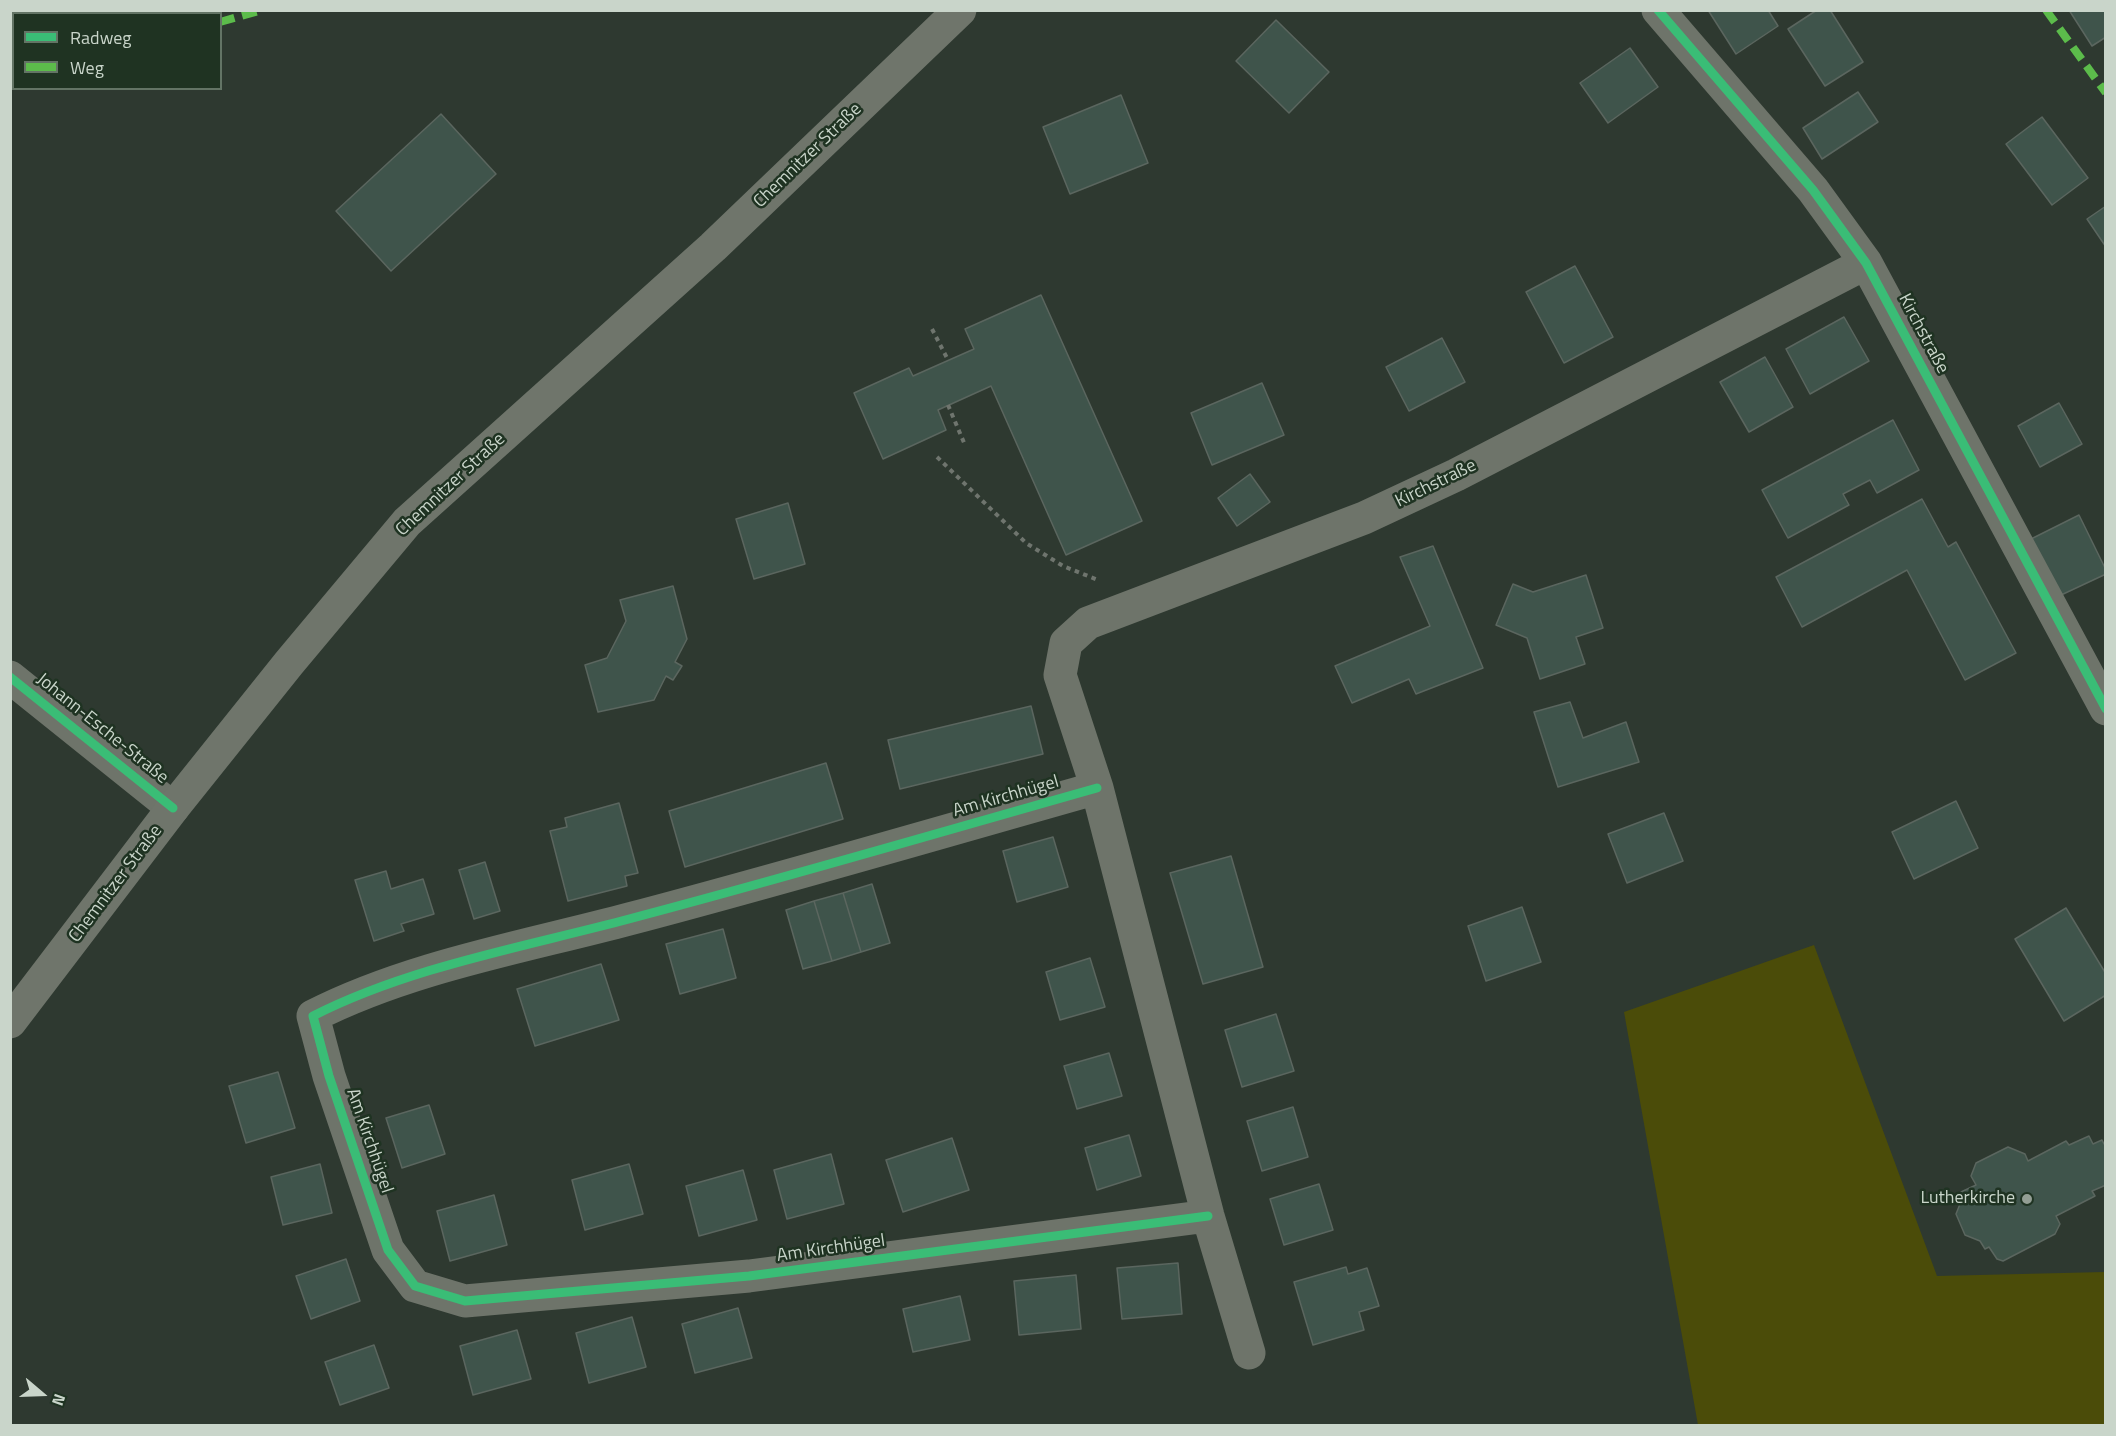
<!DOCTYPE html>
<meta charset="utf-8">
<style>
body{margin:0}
#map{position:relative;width:2116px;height:1436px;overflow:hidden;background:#2e3930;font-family:"Titillium Web",sans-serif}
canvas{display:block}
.frame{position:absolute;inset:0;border:12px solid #c9d5ca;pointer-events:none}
.legend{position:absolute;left:12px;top:12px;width:210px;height:78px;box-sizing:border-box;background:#1f3322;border:2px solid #637465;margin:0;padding:8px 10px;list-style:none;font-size:18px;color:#c9d5ca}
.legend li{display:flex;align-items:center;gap:12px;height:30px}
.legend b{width:30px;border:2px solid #637465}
.north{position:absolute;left:12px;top:1364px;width:60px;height:60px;-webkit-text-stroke:4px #1f3322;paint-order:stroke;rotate:109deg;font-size:16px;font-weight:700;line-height:24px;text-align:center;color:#c9d5ca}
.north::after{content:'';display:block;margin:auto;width:21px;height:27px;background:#c9d5ca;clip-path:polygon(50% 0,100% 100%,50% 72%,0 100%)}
</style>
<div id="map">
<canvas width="2116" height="1436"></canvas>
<div class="frame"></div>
<ul class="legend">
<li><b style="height:8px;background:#3abd76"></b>Radweg</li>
<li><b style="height:8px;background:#5cbc4b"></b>Weg</li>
</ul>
<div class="north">N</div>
</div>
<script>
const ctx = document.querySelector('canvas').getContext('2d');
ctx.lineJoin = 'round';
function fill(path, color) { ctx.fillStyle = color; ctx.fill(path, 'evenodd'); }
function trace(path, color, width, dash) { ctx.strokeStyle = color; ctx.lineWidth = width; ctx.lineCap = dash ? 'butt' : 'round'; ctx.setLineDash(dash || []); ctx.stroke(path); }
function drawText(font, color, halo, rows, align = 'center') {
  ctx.font = font + ' "Titillium Web",sans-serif'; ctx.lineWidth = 5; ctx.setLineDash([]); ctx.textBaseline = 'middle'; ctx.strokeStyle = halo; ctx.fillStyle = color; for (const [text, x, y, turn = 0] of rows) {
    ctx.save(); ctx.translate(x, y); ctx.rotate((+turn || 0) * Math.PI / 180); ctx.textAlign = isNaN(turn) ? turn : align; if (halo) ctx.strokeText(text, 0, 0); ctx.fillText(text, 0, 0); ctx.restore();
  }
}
fill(new Path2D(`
 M 1814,945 L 1937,1276 L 2105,1272 L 2105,1425 L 1698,1425 L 1624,1012 Z`), '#4b4c09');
const building = new Path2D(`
 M 1708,10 L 1768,10 L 1778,26 L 1736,54 Z
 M 1817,10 L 1830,10 L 1863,62 L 1825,86 L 1788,29 Z
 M 2069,10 L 2106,10 L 2106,37 L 2092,46 Z
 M 1276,20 L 1329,72 L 1289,113 L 1236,61 Z
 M 1630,48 L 1658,87 L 1608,123 L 1580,83 Z
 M 1858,92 L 1878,122 L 1822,159 L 1803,128 Z
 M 1121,95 L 1148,163 L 1070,194 L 1043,127 Z
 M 441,114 L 496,174 L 391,271 L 336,211 Z
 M 2042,117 L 2088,178 L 2052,205 L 2006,144 Z
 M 2106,206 L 2106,247 L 2087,219 Z
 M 1575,266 L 1613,337 L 1564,363 L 1526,292 Z
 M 1041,295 L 1142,521 L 1066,555 L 991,386 L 938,410 L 946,430 L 883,459 L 854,393 L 909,368 L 913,376 L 974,349 L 965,329 Z
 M 1844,317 L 1869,361 L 1810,394 L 1786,349 Z
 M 1442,338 L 1465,382 L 1409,411 L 1386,367 Z
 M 1765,357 L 1793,407 L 1749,432 L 1720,382 Z
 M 1262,383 L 1284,435 L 1212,465 L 1191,413 Z
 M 2059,403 L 2082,444 L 2040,467 L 2018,426 Z
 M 1893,420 L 1919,470 L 1877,493 L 1870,480 L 1843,494 L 1849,505 L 1788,538 L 1762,490 Z
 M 1250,474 L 1270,502 L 1237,526 L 1218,498 Z
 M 1922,499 L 1948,547 L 1956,542 L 2016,653 L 1965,680 L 1907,570 L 1802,627 L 1776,577 Z
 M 788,503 L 805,564 L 754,579 L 736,519 Z
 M 2079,515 L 2106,570 L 2106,574 L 2059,596 L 2031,539 Z
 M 1433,546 L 1483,668 L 1416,694 L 1409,679 L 1352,703 L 1335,666 L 1430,626 L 1400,557 Z
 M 1586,575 L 1603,628 L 1576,637 L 1585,664 L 1540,679 L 1527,638 L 1496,625 L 1513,584 L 1533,592 Z
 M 673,586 L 687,639 L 675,662 L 682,666 L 673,680 L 666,676 L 654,700 L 598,712 L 585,665 L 607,658 L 626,621 L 620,600 Z
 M 1570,702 L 1583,738 L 1626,722 L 1639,762 L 1558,787 L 1534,712 Z
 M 1031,706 L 1043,754 L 900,789 L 888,740 Z
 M 826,763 L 843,819 L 685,867 L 669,811 Z
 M 1956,801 L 1978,848 L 1914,879 L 1892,832 Z
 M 619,803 L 638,873 L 625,876 L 627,886 L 568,901 L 550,831 L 567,827 L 565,818 Z
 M 1664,813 L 1683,861 L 1627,883 L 1608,834 Z
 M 1053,837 L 1068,887 L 1017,902 L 1003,851 Z
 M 1231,856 L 1263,967 L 1203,984 L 1170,873 Z
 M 485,862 L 500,911 L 474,919 L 459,870 Z
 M 386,871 L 391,889 L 423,879 L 434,914 L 401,924 L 404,931 L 374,941 L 355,880 Z
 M 872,884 L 890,943 L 861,952 L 843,893 Z
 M 843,893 L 861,952 L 832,961 L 814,901 Z
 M 814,901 L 832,961 L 803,969 L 786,910 Z
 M 1522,907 L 1541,962 L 1486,981 L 1468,926 Z
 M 2066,908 L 2106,974 L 2106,995 L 2064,1021 L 2015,939 Z
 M 723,929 L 736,978 L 680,994 L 666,944 Z
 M 1090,958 L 1105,1007 L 1060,1020 L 1046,972 Z
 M 601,964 L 619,1020 L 535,1046 L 517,989 Z
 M 1276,1014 L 1294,1071 L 1242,1087 L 1225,1030 Z
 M 1109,1053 L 1122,1096 L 1077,1109 L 1064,1066 Z
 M 278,1072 L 295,1128 L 246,1143 L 229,1086 Z
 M 429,1105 L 445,1154 L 402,1168 L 386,1118 Z
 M 1293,1107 L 1308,1157 L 1262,1171 L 1247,1121 Z
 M 1129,1135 L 1141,1176 L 1097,1190 L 1085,1148 Z
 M 2089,1136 L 2093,1144 L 2102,1140 L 2104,1144 L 2106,1143 L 2106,1185 L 2092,1191 L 2095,1196 L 2056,1216 L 2060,1224 L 2055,1234 L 2003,1261 L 1997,1259 L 1989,1247 L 1985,1249 L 1980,1241 L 1965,1235 L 1956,1214 L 1960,1204 L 1965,1202 L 1961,1192 L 1976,1185 L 1971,1176 L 1976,1163 L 2008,1147 L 2025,1154 L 2028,1161 L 2066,1141 L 2069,1145 Z
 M 952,1138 L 969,1190 L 903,1212 L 886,1160 Z
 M 831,1154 L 844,1204 L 787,1219 L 774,1170 Z
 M 320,1164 L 332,1213 L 283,1225 L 271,1177 Z
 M 629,1164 L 643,1214 L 585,1230 L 572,1180 Z
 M 743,1170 L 757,1220 L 699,1236 L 686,1186 Z
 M 1319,1184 L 1333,1230 L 1284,1245 L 1270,1199 Z
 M 494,1195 L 507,1245 L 450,1261 L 437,1211 Z
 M 346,1259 L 360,1301 L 311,1319 L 296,1276 Z
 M 1178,1263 L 1182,1314 L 1122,1319 L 1117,1268 Z
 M 1346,1267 L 1348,1274 L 1367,1268 L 1379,1306 L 1359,1312 L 1364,1330 L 1313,1345 L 1294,1282 Z
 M 1076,1275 L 1081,1329 L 1019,1335 L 1014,1281 Z
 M 960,1296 L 970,1340 L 913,1352 L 903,1309 Z
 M 738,1308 L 752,1358 L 695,1373 L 682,1324 Z
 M 632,1317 L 646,1367 L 589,1383 L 576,1333 Z
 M 517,1330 L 531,1379 L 473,1395 L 460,1346 Z
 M 374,1345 L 389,1388 L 340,1405 L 325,1362 Z`);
fill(building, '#3f544b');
trace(building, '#5b665f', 1.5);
trace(new Path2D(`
 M 932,329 L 948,360
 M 948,405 L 965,445
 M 937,457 L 1026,543 L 1063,566 L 1098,580`), '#6f756e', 4, [4.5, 4.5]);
trace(new Path2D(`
 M 1658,10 L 1813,190 L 1866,263 L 2106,709
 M 10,677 L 173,808
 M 1097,788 C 941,832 785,878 629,919 C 524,947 409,967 313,1016 L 329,1076 L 388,1250 L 415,1286 L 465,1301 L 749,1276 L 1208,1216
 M 1249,1353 L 1208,1216 L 1097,788 L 1060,675 L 1066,643 L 1088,623 L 1364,518 L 1456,475 L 1866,263`), '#6e746a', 33);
trace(new Path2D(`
 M 10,1022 L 173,808 L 289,663 L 407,522 L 713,247 L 960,10`), '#6f756b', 33);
trace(new Path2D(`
 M 2046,10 L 2106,93
 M 220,22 L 262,10
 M 10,82 L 14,81`), '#5cbc4b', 8, [15, 8]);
trace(new Path2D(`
 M 1658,10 L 1813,190 L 1866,263 L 2106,709
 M 10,677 L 173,808
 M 1097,788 C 941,832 785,878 629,919 C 524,947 409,967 313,1016 L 329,1076 L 388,1250 L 415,1286 L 465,1301 L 749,1276 L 1208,1216`), '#3abd76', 9);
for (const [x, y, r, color] of [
 [2027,1199,6,"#939e94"]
]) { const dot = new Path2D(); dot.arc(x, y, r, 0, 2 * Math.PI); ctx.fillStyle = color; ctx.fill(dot); trace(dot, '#1f3322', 2); }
drawText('18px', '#c9d5ca', '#1f3322', [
 ["Chemnitzer Straße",808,156,-44],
 ["Kirchstraße",1923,334,62],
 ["Kirchstraße",1436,484,-26],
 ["Chemnitzer Straße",451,485,-43],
 ["Johann-Esche-Straße",102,729,39],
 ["Am Kirchhügel",1006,797,-16],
 ["Chemnitzer Straße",116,884,-53],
 ["Am Kirchhügel",369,1141,71],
 ["Am Kirchhügel",831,1249,-8]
]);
drawText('18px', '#c9d5ca', '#1f3322', [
 ["Lutherkirche",2015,1199]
], 'right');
</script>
